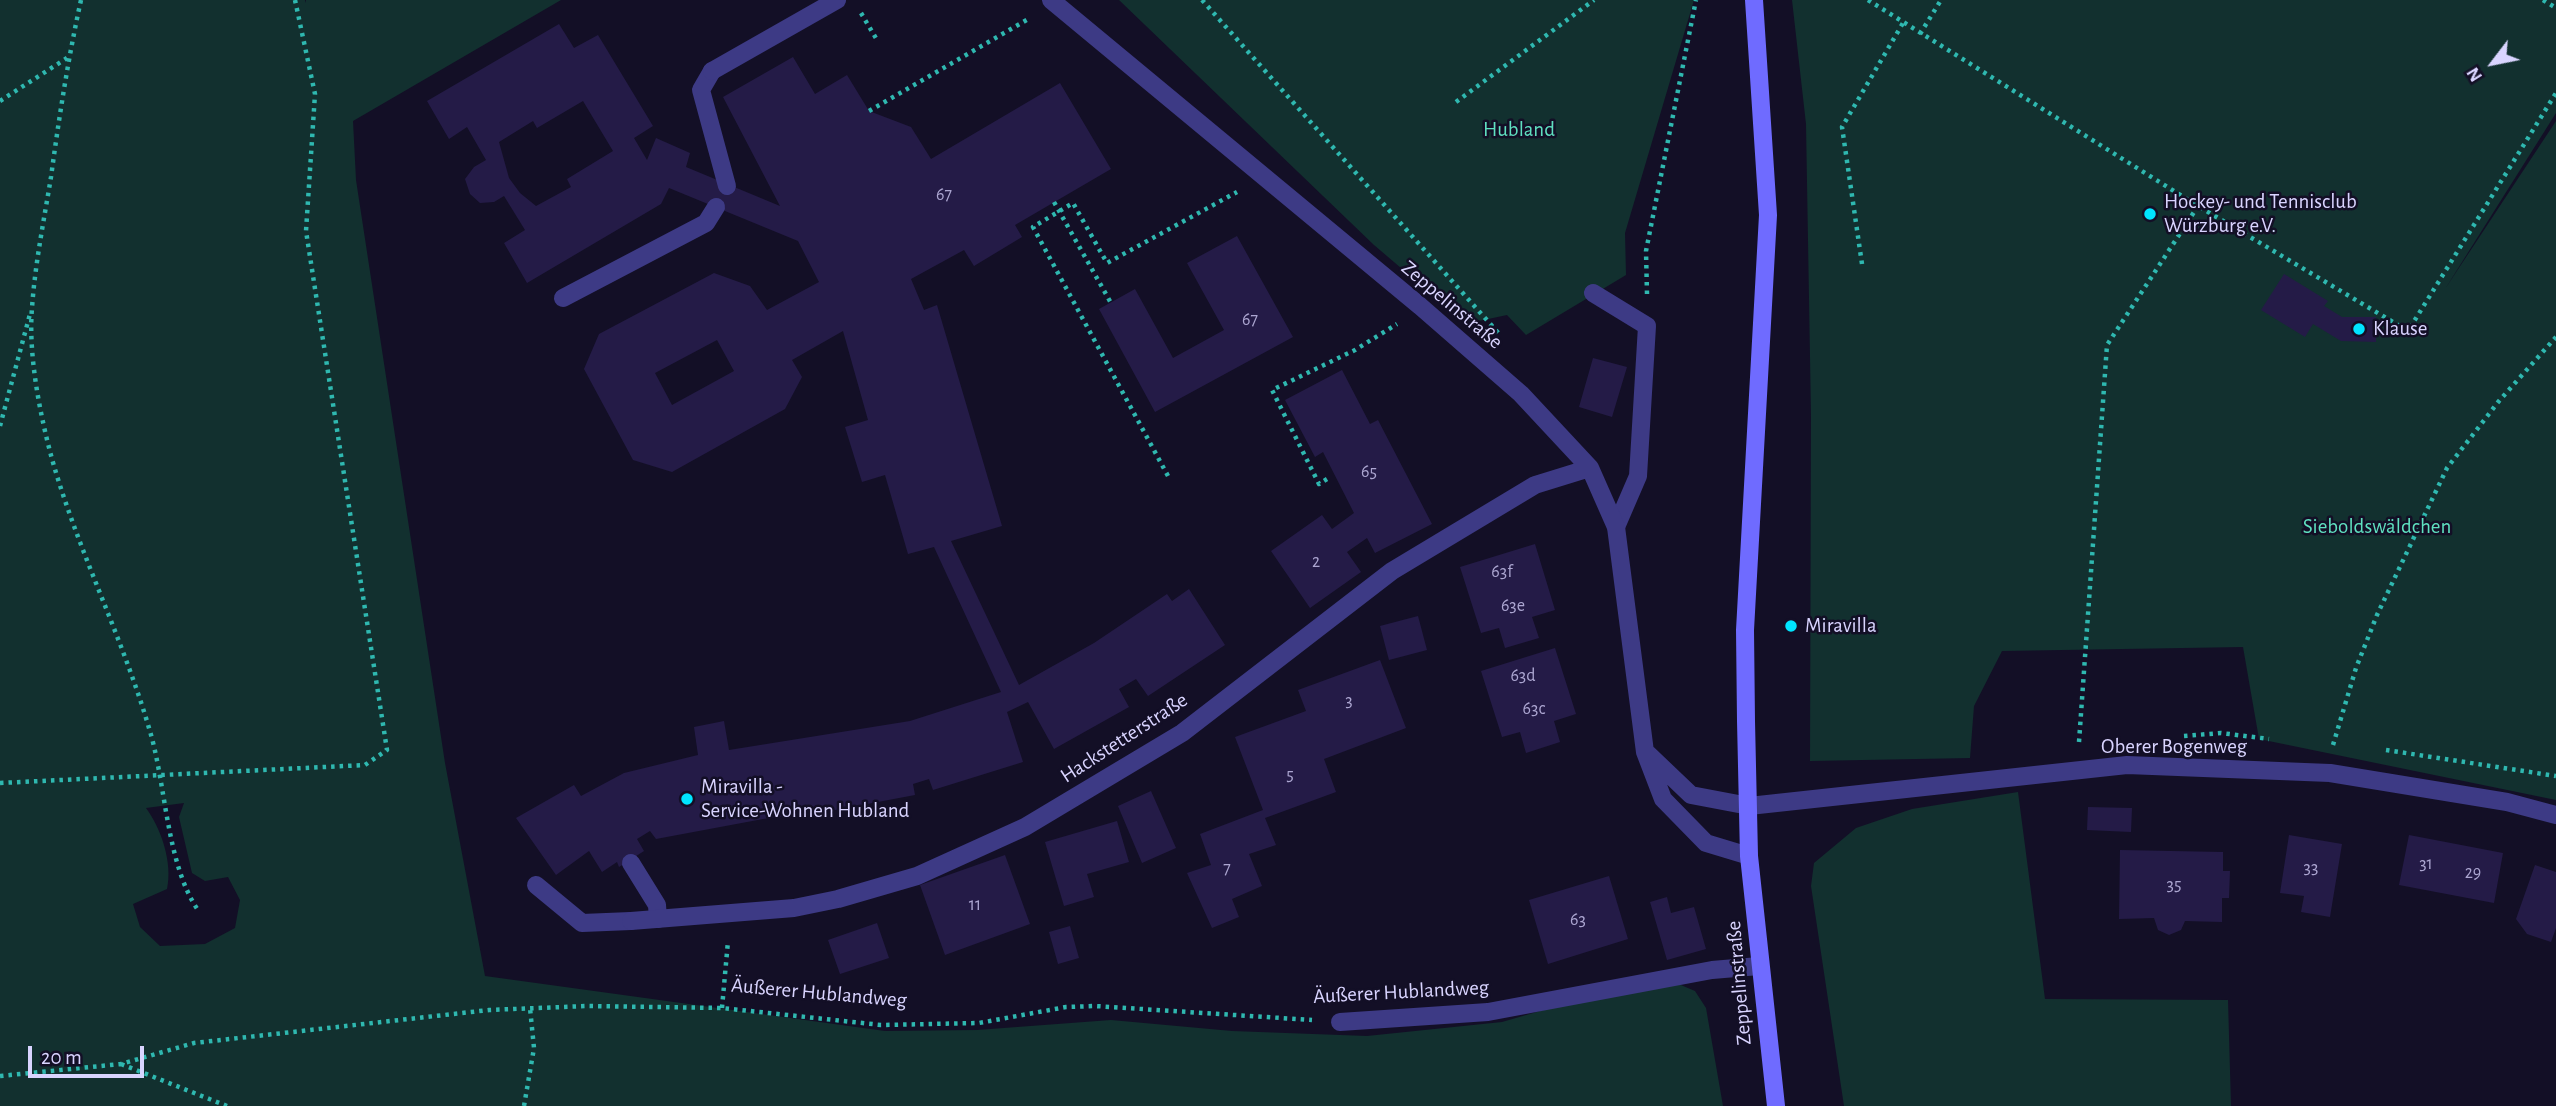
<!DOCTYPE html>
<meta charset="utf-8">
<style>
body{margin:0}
#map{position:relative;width:2556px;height:1106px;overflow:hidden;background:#130f26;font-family:"Alegreya Sans",sans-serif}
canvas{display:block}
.north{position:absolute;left:2458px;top:28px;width:70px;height:70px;-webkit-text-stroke:5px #130f26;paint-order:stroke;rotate:238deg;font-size:19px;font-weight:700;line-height:28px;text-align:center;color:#d9d4ff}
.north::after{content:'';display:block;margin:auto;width:24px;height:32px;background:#d9d4ff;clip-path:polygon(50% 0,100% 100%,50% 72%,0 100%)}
.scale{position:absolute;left:28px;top:1046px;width:116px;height:32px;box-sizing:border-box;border:4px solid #d9d4ff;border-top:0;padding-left:9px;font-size:21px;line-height:24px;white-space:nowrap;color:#d9d4ff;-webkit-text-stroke:5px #130f26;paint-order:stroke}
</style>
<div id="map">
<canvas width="2556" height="1106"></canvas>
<div class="north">N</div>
<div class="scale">20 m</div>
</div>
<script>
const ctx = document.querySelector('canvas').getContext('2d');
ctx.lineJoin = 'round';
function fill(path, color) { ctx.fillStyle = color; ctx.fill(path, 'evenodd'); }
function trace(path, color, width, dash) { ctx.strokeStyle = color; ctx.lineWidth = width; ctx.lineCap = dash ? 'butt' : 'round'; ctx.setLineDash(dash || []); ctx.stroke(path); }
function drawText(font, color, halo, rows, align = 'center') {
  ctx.font = font + ' "Alegreya Sans",sans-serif'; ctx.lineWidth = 5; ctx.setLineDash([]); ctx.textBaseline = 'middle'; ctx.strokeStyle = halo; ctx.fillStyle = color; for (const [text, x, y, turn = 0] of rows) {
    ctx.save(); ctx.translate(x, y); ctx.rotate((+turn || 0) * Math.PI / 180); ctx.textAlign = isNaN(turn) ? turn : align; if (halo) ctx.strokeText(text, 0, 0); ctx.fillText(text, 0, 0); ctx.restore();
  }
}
fill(new Path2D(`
 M 0,0 L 305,0 L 306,3 L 306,0 L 561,0 L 353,121 L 356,180 L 445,763 L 485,976 L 885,1031 L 977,1030 L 1111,1020 L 1232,1031 L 1367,1036 L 1502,1022 L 1644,981 L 1676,983 L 1695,991 L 1706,1008 L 1723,1106 L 0,1106 ZM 184,803 L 179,817 L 192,873 L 205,881 L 228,877 L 240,900 L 235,928 L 205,944 L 160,946 L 140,927 L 133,904 L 167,889 C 173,863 161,828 146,808 Z
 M 1119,0 L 1694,0 L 1625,233 L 1626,275 L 1526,335 L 1507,315 L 1474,322 L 1469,326 L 1374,245 Z
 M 1792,0 L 2556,0 L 2556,113 L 2445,289 L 2556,121 L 2556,800 L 2259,739 L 2243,647 L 2002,651 L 1974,706 L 1970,758 L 1810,761 L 1811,415 L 1806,124 Z
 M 2018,792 L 2045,999 L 2228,1000 L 2231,1106 L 1844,1106 L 1811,886 L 1814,863 L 1856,828 L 1912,809 Z`), '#12302f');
fill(new Path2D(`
 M 559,24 L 574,48 L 598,35 L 653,126 L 634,138 L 647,160 L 656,138 L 690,153 L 686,167 L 780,206 L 723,97 L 793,57 L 815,94 L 847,75 L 869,111 L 911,127 L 931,159 L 1060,83 L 1111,169 L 1015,225 L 1022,237 L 974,266 L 964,250 L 911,279 L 924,310 L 937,305 L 1002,526 L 951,541 L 1019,685 L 1094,643 L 1167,594 L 1172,601 L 1189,589 L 1225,645 L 1148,696 L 1136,679 L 1119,689 L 1129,707 L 1054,749 L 1028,702 L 1007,712 L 1023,762 L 933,790 L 929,779 L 913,784 L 915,795 L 830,811 L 763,819 L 656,839 L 650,831 L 637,839 L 644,851 L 619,867 L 617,862 L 602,872 L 589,851 L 556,875 L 516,818 L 574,785 L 581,796 L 624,773 L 698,755 L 694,727 L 724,721 L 729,750 L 910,721 L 1001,692 L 934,547 L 908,554 L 885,475 L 862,482 L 845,427 L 868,420 L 843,331 L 792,360 L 802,377 L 785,409 L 672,472 L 633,460 L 584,369 L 599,334 L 714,273 L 750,286 L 767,310 L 819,282 L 798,241 L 669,188 L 661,204 L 527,283 L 504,243 L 525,230 L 504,196 L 494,202 L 480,203 L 470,194 L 465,179 L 474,167 L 486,160 L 467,127 L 449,139 L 427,101 ZM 583,101 L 613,151 L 567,179 L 571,187 L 536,206 L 520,193 L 509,178 L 499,142 L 533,121 L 537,128 ZM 717,340 L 734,371 L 672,405 L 655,373 Z
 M 1237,236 L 1293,337 L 1155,412 L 1099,309 L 1135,289 L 1173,358 L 1224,330 L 1187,263 Z
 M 2284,274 L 2328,301 L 2324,306 L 2342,317 L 2376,317 L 2376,342 L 2341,341 L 2313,324 L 2305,337 L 2261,310 Z
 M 1593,358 L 1627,367 L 1612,417 L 1579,407 Z
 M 1342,370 L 1370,424 L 1378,420 L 1432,524 L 1375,553 L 1367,538 L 1347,552 L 1361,572 L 1310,608 L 1271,551 L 1322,515 L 1332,529 L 1354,513 L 1323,452 L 1315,457 L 1285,400 Z
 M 1535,544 L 1555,610 L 1532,617 L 1539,638 L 1505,648 L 1499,628 L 1481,633 L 1460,567 Z
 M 1418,616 L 1427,650 L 1389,660 L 1380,626 Z
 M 1555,648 L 1576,714 L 1554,721 L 1560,742 L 1526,753 L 1520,732 L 1502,737 L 1481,671 Z
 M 1380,660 L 1406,728 L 1324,759 L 1336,792 L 1265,818 L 1276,845 L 1249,854 L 1262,886 L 1232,899 L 1239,917 L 1212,928 L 1187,873 L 1211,865 L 1200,834 L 1263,810 L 1235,737 L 1306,711 L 1298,690 Z
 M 1151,791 L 1176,848 L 1142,863 L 1118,806 Z
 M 2088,807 L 2132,808 L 2131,832 L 2087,830 Z
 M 1117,821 L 1129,862 L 1087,874 L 1094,897 L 1064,906 L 1045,842 Z
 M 2289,835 L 2342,844 L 2330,917 L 2301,912 L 2304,896 L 2280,893 Z
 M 2409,835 L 2503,853 L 2494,903 L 2399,885 Z
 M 2120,850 L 2223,852 L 2223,871 L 2230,871 L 2229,898 L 2222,898 L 2222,922 L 2185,921 L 2181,930 L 2169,935 L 2158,930 L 2154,918 L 2119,919 Z
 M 1005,855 L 1030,924 L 945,955 L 920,885 Z
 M 2535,865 L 2556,872 L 2556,928 L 2551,942 L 2527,934 L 2516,919 Z
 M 1609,876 L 1628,939 L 1548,964 L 1529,900 Z
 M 1667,897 L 1671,913 L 1694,907 L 1706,949 L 1667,960 L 1650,902 Z
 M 877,923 L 889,958 L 840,974 L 828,940 Z
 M 1070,926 L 1079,958 L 1058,964 L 1049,932 Z`), '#241b47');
trace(new Path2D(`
 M 81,0 C 68,59 59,118 51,177 C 44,220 35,264 32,308 C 28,354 40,415 52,459 C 78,551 122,636 149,728 C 166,782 166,864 198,910
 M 1202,0 L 1501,336
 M 1868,0 L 2198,206 L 2408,331 L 2556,93
 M 2543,0 L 2556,8
 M 861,13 L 877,40
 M 1920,34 L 1941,0
 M 0,101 L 67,58
 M 1456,102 L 1594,0
 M 869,111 L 1030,18
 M 1862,264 L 1842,127 L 1903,23
 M 1647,294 L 1646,251 L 1696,0
 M 0,426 L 30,314
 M 1168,476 L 1033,227 L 1073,203 L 1107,263 L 1237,192
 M 1327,479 L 1319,484 L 1272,390 L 1355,350 L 1397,324
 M 2184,736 L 2221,733 L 2269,739
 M 2079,742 L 2107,345 L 2198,206
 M 2333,745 L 2356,668 L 2377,615 L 2447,468 L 2499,401 L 2556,337
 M 2386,750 L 2556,776
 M 0,783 L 365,765 L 387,750 L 306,231 L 315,94 L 295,0
 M 722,1008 L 728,941
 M 121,1064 L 227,1106
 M 0,1076 L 121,1064 L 194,1043 L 489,1010 L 587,1006 L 722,1008 L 881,1025 L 979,1023 L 1066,1007 L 1095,1006 L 1312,1020
 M 524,1106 L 534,1048 L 530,1008`), '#2fb8b0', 4.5, [3.5, 5]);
trace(new Path2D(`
 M 712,71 L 701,90 L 727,186
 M 1593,293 L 1647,326 L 1638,476 L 1616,527
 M 563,298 L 706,223 L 716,207
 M 631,863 L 657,905 L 658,919
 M 536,885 L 582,923 L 631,921
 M 1340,1022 L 1488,1012 L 1712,970 L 1759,966`), '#3d3a85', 18);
trace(new Path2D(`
 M 1051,0 L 1420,306 L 1521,394 L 1590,468 L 1616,527 L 1645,752 L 1663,799 L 1706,843 L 1749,856
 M 712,71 L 837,0
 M 1648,754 L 1691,795 L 1749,806 L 2127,765 L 2330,773 L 2507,802 L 2556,815
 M 631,921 L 794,908 L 838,899 L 917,876 L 1025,827 L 1182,733 L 1392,571 L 1535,485 L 1590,468`), '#3d3a85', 18);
trace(new Path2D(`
 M 1754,0 L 1768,215 L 1745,630 L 1746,721 L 1749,856 L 1776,1106`), '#6f6bff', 18);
trace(new Path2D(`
 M 1054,202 L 1111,303`), '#2fb8b0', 4.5, [3.5, 5]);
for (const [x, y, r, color] of [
 [2150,214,7,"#00e5ff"],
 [2359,329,7,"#00e5ff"],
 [1791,626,7,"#00e5ff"],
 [687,799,7,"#00e5ff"]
]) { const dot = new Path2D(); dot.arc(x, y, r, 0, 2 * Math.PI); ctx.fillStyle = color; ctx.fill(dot); trace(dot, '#130f26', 2.5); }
drawText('18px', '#aca6d1', null, [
 ["67",944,195],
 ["67",1250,320],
 ["65",1369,472],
 ["2",1316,562],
 ["63f",1502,572],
 ["63e",1513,606],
 ["63d",1523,676],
 ["3",1349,701],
 ["63c",1534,709],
 ["5",1290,775],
 ["31",2426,864],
 ["33",2311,868],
 ["7",1227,869],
 ["29",2473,873],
 ["35",2174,885],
 ["11",975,905],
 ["63",1578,920]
]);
drawText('21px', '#5fe0c0', '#130f26', [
 ["Hubland",1519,130],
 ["Sieboldswäldchen",2377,527]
]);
drawText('21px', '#d9d4ff', '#130f26', [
 ["Hockey- und Tennisclub",2164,202],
 ["Würzburg e.V.",2164,226],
 ["Klause",2373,329],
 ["Miravilla",1805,626],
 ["Miravilla -",701,787],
 ["Service-Wohnen Hubland",701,811]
], 'left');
drawText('21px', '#d9d4ff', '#130f26', [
 ["Zeppelinstraße",1452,305,40],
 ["Hackstetterstraße",1124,738,-33],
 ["Oberer Bogenweg",2174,747],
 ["Zeppelinstraße",1739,983,-95],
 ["Äußerer Hublandweg",1401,992,-3],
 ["Äußerer Hublandweg",819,993,5]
]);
</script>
